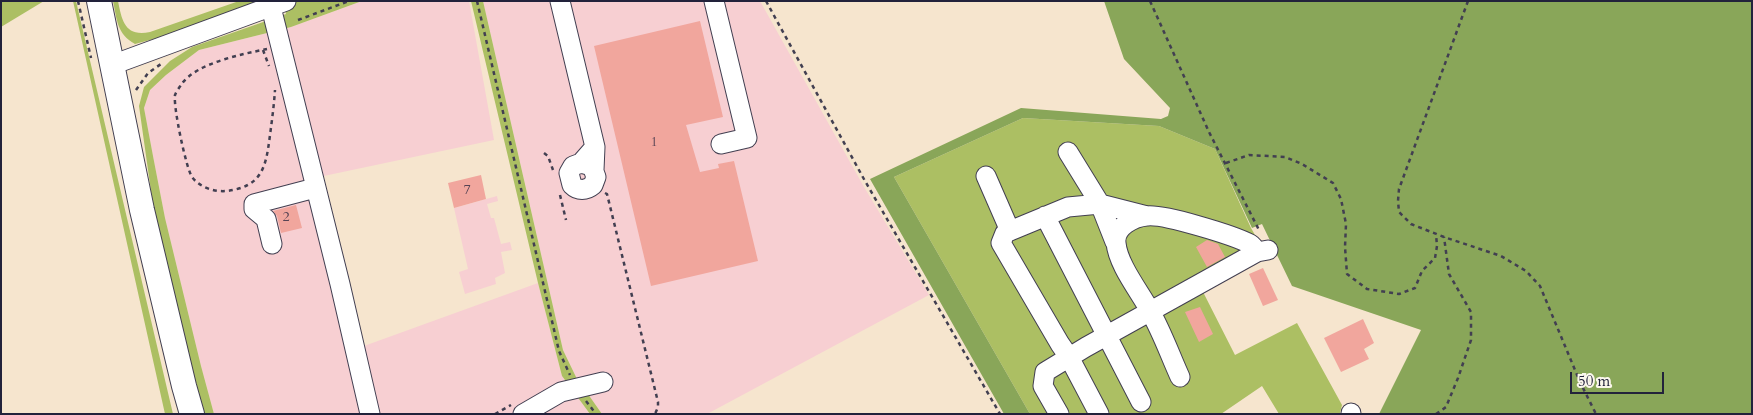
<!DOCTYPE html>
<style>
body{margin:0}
#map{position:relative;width:1753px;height:415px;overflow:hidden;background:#f6e5ce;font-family:Cardo,serif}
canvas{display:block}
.frame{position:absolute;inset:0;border:2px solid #22223b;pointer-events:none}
.scale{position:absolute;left:1570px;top:372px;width:94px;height:22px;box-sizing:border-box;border:2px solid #22223b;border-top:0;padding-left:6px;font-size:15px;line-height:18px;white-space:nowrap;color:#22223b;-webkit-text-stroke:4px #fbf7ec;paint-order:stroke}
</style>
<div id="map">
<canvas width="1753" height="415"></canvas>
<div class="frame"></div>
<div class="scale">50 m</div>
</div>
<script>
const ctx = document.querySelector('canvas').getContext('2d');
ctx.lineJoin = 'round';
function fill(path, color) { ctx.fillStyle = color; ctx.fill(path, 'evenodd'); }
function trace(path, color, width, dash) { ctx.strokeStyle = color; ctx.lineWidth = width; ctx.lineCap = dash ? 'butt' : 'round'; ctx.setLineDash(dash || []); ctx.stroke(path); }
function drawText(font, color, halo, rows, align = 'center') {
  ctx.font = font + ' Cardo,serif'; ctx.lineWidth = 4.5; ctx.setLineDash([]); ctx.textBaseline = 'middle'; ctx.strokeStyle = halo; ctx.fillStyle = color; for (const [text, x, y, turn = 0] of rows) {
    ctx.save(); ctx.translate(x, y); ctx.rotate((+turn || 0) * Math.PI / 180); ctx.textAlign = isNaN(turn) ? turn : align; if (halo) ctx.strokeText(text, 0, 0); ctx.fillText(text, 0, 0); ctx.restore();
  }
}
fill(new Path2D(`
 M 362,1 L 469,1 L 494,140 L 319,177 L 364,346 L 538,283 L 562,376 L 590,414 L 214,414 L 201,366 L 165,218 L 153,156 L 144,108 L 150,90 L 166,75 L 199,50 L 291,27 Z
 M 483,1 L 760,1 L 864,187 L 929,295 L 707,414 L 602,414 L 576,377 L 563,350 Z
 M 497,196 L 498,201 L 487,204 L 491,218 L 494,218 L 501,244 L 510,242 L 512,250 L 501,252 L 505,273 L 495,278 L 496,284 L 465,294 L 459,272 L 468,269 L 454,208 Z`), '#f7cfd2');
fill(new Path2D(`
 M 1,1 L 44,1 L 1,27 Z
 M 73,1 L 76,1 L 173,414 L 165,414 Z
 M 113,1 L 118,1 C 122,21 125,37 150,32 L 239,1 L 260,1 L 176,33 L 135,44 C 117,34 117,20 113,1 Z
 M 282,1 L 362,1 L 291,27 L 199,50 L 166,75 L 150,90 L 144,108 L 153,156 L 165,218 L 201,366 L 214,414 L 199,414 L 159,248 L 139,106 L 144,87 L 170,61 L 192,47 L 286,14 Z
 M 471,1 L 483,1 L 563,350 L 576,377 L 602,414 L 590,414 L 562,376 L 538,283 Z
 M 1023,118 L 1159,126 L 1215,149 L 1251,228 L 1267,256 L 1201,288 L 1235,355 L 1297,323 L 1342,405 L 1340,413 L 1279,414 L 1262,386 L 1221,414 L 1030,414 L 894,177 Z`), '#acbf63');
fill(new Path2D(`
 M 1104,1 L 1752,1 L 1752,414 L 1379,414 L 1421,330 L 1292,286 L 1262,224 L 1252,228 L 1215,149 L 1159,126 L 1023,118 L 894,177 L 1030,414 L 1004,414 L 870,179 L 1021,108 L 1161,119 L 1168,116 L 1170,108 L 1124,59 Z`), '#89a659');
fill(new Path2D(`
 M 700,21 L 723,117 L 686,125 L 700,172 L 719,168 L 718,164 L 734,161 L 758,261 L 651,286 L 594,46 Z
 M 481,175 L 486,199 L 454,208 L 448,183 Z
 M 296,205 L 302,228 L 281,233 L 277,216 L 273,211 Z
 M 1207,240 L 1218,244 L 1225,257 L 1207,267 L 1196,247 Z
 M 1263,268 L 1278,300 L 1263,306 L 1249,274 Z
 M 1200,307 L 1213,334 L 1199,342 L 1185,312 Z
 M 1363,319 L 1374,343 L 1364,349 L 1369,359 L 1341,372 L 1324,338 Z`), '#f1a69d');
const minor = new Path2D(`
 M 560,1 L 595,147 L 594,170
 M 714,1 L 747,138 L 721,144
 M 271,7 L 340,284 L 370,414
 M 112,65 L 286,1
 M 1068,152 L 1100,204 L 1115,242
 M 581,163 L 592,166 L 596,177 L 593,185 C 586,191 578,191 572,185 L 569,173 L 573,166 L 581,163 L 595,147
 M 986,176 L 1010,231
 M 1045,216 L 1141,402
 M 272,244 L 266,219 L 254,209 L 254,204 L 315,188
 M 1180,377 C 1170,355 1162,332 1150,311 C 1140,292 1118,265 1116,243 C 1114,227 1134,217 1147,216 C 1164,214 1233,235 1250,244 C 1253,246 1255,249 1257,252
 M 523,414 L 561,392 L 603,382
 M 1059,414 L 1043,386 L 1045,372 L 1086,347 L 1257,252 L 1268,250
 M 1099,414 L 1069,357 L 1060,344 L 1001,243 L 1005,233 L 1068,207 L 1100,204 L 1147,216
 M 1351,414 L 1351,413`);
const major = new Path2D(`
 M 99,1 L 142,210 L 184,386 L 192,414`);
trace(minor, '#423f51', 21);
trace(major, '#423f51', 26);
trace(new Path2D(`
 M 78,1 L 91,58
 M 477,1 L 559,351 L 570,375
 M 766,1 L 865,181 L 1000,414
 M 1150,1 L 1209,132 L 1260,232
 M 1468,1 L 1399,189 L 1398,201 L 1399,212 L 1411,224 L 1444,237 L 1501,256 L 1526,271 L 1540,286 L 1580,382 L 1596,414
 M 298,20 L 349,1
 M 267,49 C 243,54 195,63 181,85 C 179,88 176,92 175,95 C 173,106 186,168 192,177 C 199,187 214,192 226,191 C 263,187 266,166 270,135 C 272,120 274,105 275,90
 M 263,50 L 269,66
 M 136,90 L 148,73 L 161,64
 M 544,153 L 548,156 L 553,170
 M 1226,163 L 1249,155 L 1285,157 L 1302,164 L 1333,183 L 1341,199 L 1346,224 L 1345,247 L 1347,274 L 1367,289 L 1399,294 L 1415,288 L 1422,271 L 1435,258 L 1437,246 L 1436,234
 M 605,193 L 607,194 L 658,402 L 658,407 L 655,414
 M 560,195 L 566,220
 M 586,401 L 596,414
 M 495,414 L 511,405
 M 1436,414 L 1446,407 L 1458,378 L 1471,340 L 1471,312 L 1449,274 L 1444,237`), '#423f51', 2.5, [4, 4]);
trace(minor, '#fff', 19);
trace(major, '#fff', 24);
drawText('14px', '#564354', null, [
 ["1",654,143],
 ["7",467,191],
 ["2",286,218]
]);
</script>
